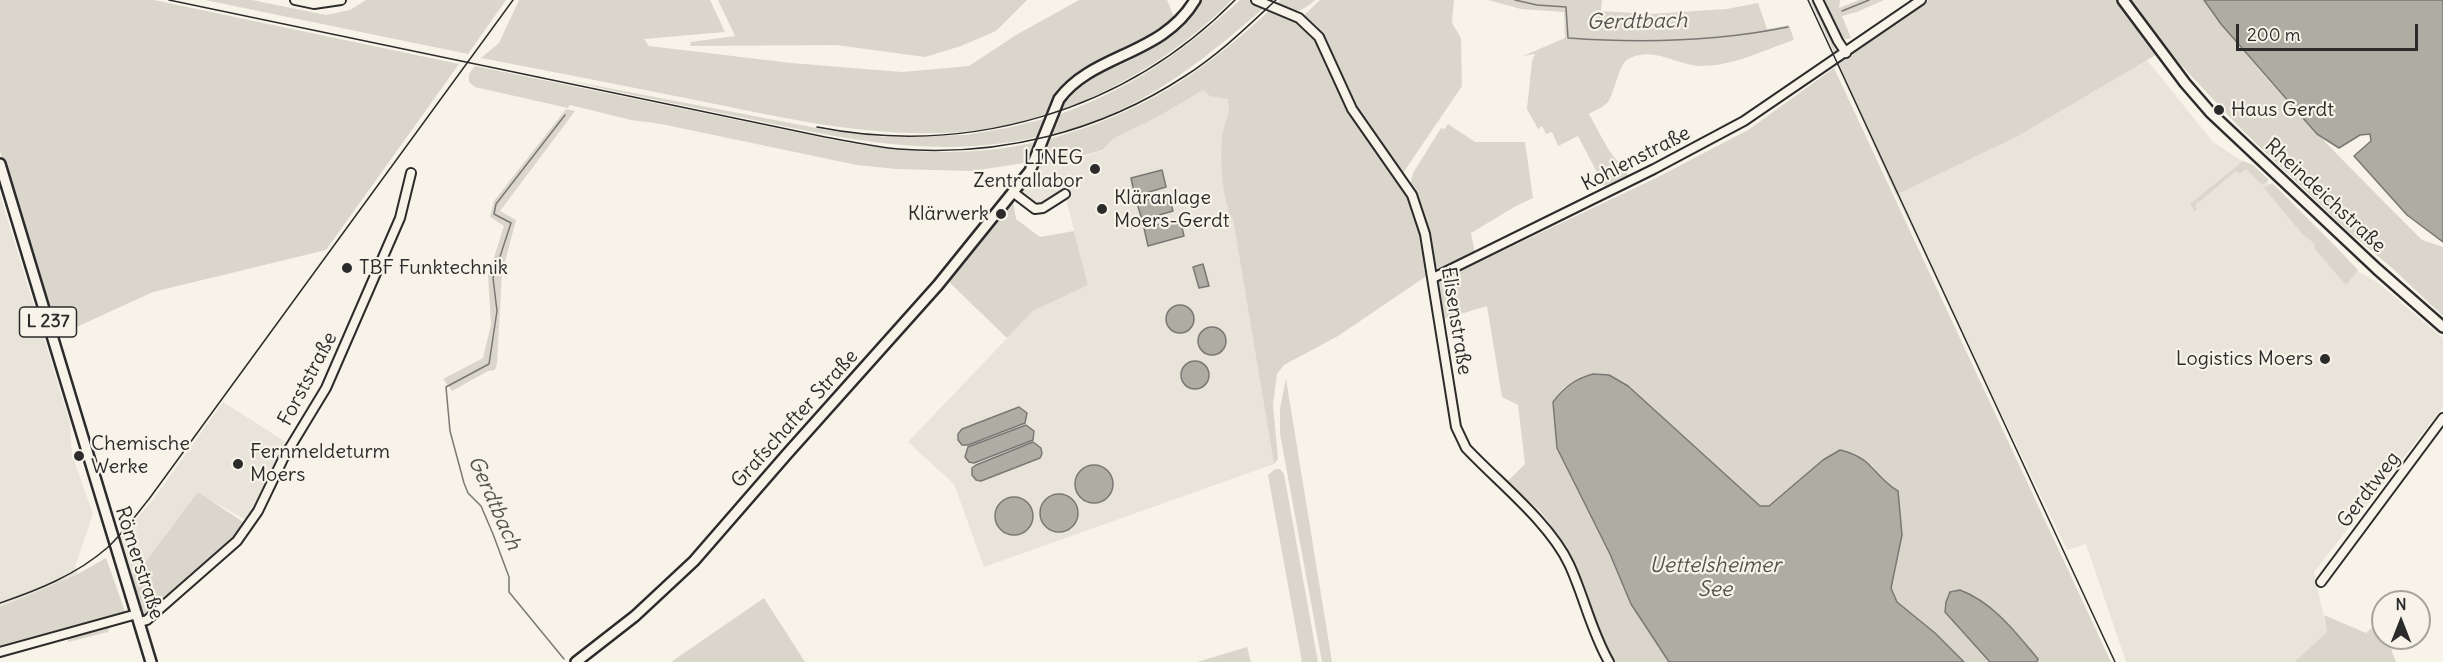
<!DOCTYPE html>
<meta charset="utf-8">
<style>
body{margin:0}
#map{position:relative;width:2443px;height:662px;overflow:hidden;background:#f7f3e8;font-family:Delius,sans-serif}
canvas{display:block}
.north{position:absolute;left:2371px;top:590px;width:60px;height:60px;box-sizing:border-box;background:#f7f3e8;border:2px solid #a5a39c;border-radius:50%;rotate:0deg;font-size:16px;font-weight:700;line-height:24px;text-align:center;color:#2b2b2b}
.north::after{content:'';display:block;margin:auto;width:21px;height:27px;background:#2b2b2b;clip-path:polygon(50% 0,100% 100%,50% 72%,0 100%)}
.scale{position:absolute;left:2236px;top:24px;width:182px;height:27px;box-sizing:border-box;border:3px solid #2b2b2b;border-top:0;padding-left:8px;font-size:18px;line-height:21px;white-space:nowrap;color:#2b2b2b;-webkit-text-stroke:4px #f7f3e8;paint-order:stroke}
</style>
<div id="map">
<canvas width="2443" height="662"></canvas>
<div class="north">N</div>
<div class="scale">200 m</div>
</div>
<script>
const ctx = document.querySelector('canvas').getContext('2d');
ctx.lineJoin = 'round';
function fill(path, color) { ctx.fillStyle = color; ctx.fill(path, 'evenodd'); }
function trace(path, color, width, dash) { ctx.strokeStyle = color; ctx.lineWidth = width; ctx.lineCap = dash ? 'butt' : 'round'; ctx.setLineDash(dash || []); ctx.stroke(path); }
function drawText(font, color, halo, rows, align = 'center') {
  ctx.font = font + ' Delius,sans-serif'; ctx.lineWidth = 4.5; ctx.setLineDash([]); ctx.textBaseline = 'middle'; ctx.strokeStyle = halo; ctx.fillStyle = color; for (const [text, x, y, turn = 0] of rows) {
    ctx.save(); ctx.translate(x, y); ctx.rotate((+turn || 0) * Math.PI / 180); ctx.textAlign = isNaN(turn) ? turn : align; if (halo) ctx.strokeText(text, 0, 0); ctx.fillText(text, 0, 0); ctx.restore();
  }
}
fill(new Path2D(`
 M 2147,60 L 2213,142 L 2253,168 L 2355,270 L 2377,282 L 2443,338 L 2443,407 L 2314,572 L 2327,632 L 2294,662 L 2126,662 L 2086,544 L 2067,550 L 1896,195 L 2018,136 Z
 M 1203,89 L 1214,97 L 1225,98 L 1228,102 L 1228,116 L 1222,140 L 1226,204 L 1233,220 L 1274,464 L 984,567 L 954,484 L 908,442 L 1033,311 L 1088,285 L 1064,191 L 1045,204 L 1039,205 L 1033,203 L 1021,193 L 1037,168 L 1103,151 L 1114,138 L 1154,119 Z
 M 0,195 L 70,423 L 72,455 L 93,514 L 75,567 L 78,574 L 0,607 Z
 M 223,402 L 289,444 L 268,481 L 255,509 L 248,521 L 198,493 L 150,556 L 129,578 L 117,541 L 152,501 Z`), '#e8e4da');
fill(new Path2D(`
 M 0,0 L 154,0 L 459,64 L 326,250 L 153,292 L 59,335 L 0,151 Z
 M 205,0 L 252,0 L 326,15 L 350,10 L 366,0 L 506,0 L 468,54 Z
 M 519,0 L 710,0 L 725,32 L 644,39 L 649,46 L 791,63 L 902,72 L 969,66 L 1016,35 L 1079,0 L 1167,0 L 1175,19 C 1145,46 1079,62 1060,91 C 1055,98 1053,106 1050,113 C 935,154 815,124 700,101 C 627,86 554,72 481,58 L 499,43 Z
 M 718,0 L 1027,0 L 996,31 L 961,46 L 925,57 L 836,45 L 690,46 L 691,42 L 735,36 Z
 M 1200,0 L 1232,0 C 1183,49 1125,86 1060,110 L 1068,93 L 1087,79 L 1131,60 L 1177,29 Z
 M 1240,0 L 1249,0 L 1266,6 C 1202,62 1135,116 1051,134 L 1058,115 C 1132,88 1182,53 1240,0 Z
 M 1281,0 L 1315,0 C 1299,14 1295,13 1276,5 Z
 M 1320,0 L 1454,0 L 1452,23 L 1461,38 L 1462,86 L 1399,179 L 1404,186 L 1421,232 L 1428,275 L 1338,336 L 1284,365 L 1277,374 L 1273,405 L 1278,459 L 1274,464 L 1233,220 C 1222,205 1220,155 1222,136 C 1224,123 1232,112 1227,99 L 1210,96 L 1203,90 L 1154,119 L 1114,138 L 1103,150 L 1037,168 L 1049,139 C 1142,113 1200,75 1271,9 L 1297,22 Z
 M 1488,0 L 1602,0 L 1601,11 L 1650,14 L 1727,9 L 1758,3 L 1767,29 L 1789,25 L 1794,40 C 1764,50 1733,66 1702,66 C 1678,66 1654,46 1630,58 C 1618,63 1616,90 1608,102 C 1603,108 1595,110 1589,114 L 1608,149 L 1628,175 L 1604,186 L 1578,136 L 1558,146 L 1552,132 L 1546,134 L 1542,126 L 1538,129 L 1527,109 L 1532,61 L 1535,54 L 1523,56 L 1565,38 L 1564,12 L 1521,9 Z
 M 1810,0 L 1816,0 L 1838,48 L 1839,52 L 1835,54 Z
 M 1821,0 L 1840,0 L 1839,8 L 1859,0 L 1884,0 L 1857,12 L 1842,16 L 1851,38 L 1842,40 Z
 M 1929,0 L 2204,0 C 2267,87 2346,163 2422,240 L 2443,247 L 2443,316 L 2391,267 L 2350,233 L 2240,128 L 2166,49 L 2018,136 L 1896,195 L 1836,60 L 1852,51 Z
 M 475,66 L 838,141 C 904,153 974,158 1039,141 L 1031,162 L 972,171 L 896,169 L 857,165 L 661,124 L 631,120 L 570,105 L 568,108 L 475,87 L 469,82 L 469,74 Z
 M 1834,68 L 2111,662 L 2037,662 L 2038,659 L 1971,641 L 1990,662 L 1964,662 L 1935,633 L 1897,602 L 1891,588 L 1893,572 L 1886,484 L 1872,465 L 1823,460 L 1769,506 L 1760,506 L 1628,386 L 1579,378 L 1563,388 L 1553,402 L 1557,448 L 1610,554 L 1631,604 L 1669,662 L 1614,662 C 1589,615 1578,559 1544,516 C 1534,504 1519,493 1507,482 L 1525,464 L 1518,405 L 1502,397 L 1487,306 L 1444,319 L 1437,282 L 1656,178 L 1748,130 Z
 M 566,80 L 827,130 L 885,137 L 966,135 L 1007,128 L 1048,118 L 1041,136 C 939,161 840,138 740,117 C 682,105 624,94 566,80 Z
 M 566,109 L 575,111 L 500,211 L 516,220 L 502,273 L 497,363 L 495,370 L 488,371 L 452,391 L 443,379 L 483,358 L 491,324 L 488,276 L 504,226 L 490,217 L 494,201 Z
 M 1448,124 L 1475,142 L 1525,142 L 1533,198 L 1516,206 L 1471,233 L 1475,253 L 1441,269 L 1435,266 L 1424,219 L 1410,185 L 1413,173 L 1441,128 L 1445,129 Z
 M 2243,161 L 2253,165 L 2269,180 L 2262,185 L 2246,169 L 2239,174 L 2236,171 L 2195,205 L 2197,209 L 2195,211 L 2190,204 Z
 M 2272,183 C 2301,212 2330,240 2358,270 L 2346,285 L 2315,249 L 2314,243 L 2303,235 L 2264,188 Z
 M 1013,202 L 1016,219 L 1040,237 L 1074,231 L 1088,285 L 1033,311 L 1007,338 L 949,282 Z
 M 1286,379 L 1332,662 L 1322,662 L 1280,434 L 1280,408 Z
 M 1275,469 L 1280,469 L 1284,474 L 1318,662 L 1302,662 L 1268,475 Z
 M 198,492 L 246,524 L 234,538 L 145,617 L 140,613 L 129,578 L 150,556 Z
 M 106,558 L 126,614 L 0,649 L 0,607 L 78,574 Z
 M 764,598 L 805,662 L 671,662 Z
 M 2324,615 L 2366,633 L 2380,621 L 2383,638 L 2387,638 L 2396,662 L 2294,662 L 2327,632 Z
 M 107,625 L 110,627 L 108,632 L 68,642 L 67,636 Z
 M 1247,647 L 1251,662 L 1197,662 Z`), '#dad6cc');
const water = new Path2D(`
 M 2204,0 L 2443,0 L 2443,242 L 2407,215 L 2354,156 L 2371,141 L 2370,134 L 2360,135 L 2339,148 L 2317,134 L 2221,24 Z
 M 1162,170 L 1166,187 L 1135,196 L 1131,178 Z
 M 1168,194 L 1173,211 L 1142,220 L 1137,203 Z
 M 1180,219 L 1184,236 L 1148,246 L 1144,228 Z
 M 1203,264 L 1209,286 L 1199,288 L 1193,267 Z
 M1166 319a14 14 0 1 1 28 0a14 14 0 1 1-28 0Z
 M1198 341a14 14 0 1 1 28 0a14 14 0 1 1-28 0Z
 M1181 375a14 14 0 1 1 28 0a14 14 0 1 1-28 0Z
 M 1593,374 L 1609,375 L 1628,386 L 1760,506 L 1769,506 L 1823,460 L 1840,450 C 1874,458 1873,476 1898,491 L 1902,535 L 1891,588 L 1897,602 L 1935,633 L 1964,662 L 1669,662 L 1631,604 L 1610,554 L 1557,448 L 1553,402 C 1564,387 1575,379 1593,374 Z
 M 1019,407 L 1027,413 L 1025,423 L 968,445 L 962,445 L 958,440 L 958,434 L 962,429 Z
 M 1026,425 L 1034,431 L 1033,440 L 974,463 L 969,462 L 965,457 L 968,447 Z
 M 1033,442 L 1041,448 L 1042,454 L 1040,458 L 981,481 L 976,480 L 972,475 L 972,468 L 976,465 Z
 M1075 484a19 19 0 1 1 38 0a19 19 0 1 1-38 0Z
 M1040 513a19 19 0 1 1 38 0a19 19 0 1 1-38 0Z
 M995 516a19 19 0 1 1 38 0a19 19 0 1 1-38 0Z
 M 1960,590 C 1994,603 2016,633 2038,659 L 2037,662 L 1990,662 L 1945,612 L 1946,602 L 1950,592 Z`);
fill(water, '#afaca4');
trace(water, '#7a7874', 1.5);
trace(new Path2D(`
 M 1515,0 L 1537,5 L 1566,7 L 1568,38 C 1639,43 1719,41 1788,27
 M 1842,11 L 1869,0
 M 564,659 L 509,592 L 509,577 L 493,534 L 481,506 L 468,493 L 464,483 L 450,431 L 446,387 L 489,364 L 497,311 L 493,278 L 511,223 L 494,214 L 496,204 L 565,115`), '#7a7874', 1.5);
const minor = new Path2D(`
 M 295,0 L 314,4 L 341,0
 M 1256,0 L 1299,18 L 1319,37 L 1352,109 L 1412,195 L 1425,234 L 1456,427 L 1466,448 C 1499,483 1549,522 1569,564 C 1584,596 1591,631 1609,662
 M 1818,0 L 1838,41 L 1846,53
 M 1014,193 L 1035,209 L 1043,208 L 1065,194
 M 1433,278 L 1654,169 L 1744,121 L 1921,0
 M 2321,582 L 2443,418
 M 140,622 L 147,620 L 237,541 L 258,511 L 283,459 L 326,388 L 400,218 L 411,173
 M 0,652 L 137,614`);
const major = new Path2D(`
 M 2123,0 L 2185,83 L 2211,113 L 2377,269 L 2443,327
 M 0,164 L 151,662
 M 576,662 L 635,616 L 694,561 L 787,454 L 938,285 L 1030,171 L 1059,99 C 1093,53 1162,56 1195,0`);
trace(minor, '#2b2b2b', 12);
trace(major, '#2b2b2b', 14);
trace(minor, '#f7f3e8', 8);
trace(major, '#f7f3e8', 9);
trace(new Path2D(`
 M 169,0 L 825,137 C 849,141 873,147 898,149 C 999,157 1100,132 1185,76 C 1218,55 1247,27 1276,0
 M 1808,0 L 2115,662
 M 817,127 C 970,157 1126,111 1235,0
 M 0,603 C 38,590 76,575 107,548 C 123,533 136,515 149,499 L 513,0`), '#2b2b2b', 1.5);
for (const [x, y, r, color] of [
 [2219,110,6,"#2b2b2b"],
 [1095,169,6,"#2b2b2b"],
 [1102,209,6,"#2b2b2b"],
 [1001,214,6,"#2b2b2b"],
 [347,268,6,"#2b2b2b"],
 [2325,359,6,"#2b2b2b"],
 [79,456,6,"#2b2b2b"],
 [238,464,6,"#2b2b2b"]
]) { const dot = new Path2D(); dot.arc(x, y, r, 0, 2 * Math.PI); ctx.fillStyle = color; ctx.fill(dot); trace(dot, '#f7f3e8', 2); }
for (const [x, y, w] of [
 [48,322,57]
]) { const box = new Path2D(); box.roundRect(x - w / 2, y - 15, w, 30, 4.5); ctx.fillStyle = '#f7f3e8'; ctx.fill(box); trace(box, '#2b2b2b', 1.5); }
drawText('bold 18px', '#2b2b2b', null, [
 ["L 237",48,322]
]);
drawText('20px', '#2b2b2b', '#f7f3e8', [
 ["Haus Gerdt",2231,110],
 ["LINEG",1083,158,"right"],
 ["Zentrallabor",1083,181,"right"],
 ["Kläranlage",1114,198],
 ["Moers-Gerdt",1114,221],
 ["Klärwerk",989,214,"right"],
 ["TBF Funktechnik",359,268],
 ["Logistics Moers",2313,359,"right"],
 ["Chemische",91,444],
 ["Werke",91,467],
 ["Fernmeldeturm",250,452],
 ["Moers",250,475]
], 'left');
drawText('20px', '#2b2b2b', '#f7f3e8', [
 ["Kohlenstraße",1636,159,-27],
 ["Rheindeichstraße",2325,196,43],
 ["Elisenstraße",1456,321,81],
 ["Forststraße",308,379,-62],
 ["Grafschafter Straße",795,419,-48],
 ["Gerdtweg",2369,490,-53],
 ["Römerstraße",139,563,72]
]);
drawText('italic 21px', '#53524f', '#f7f3e8', [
 ["Gerdtbach",1637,22,-1],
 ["Gerdtbach",494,503,66],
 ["Uettelsheimer",1715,566],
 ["See",1715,590]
]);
</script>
